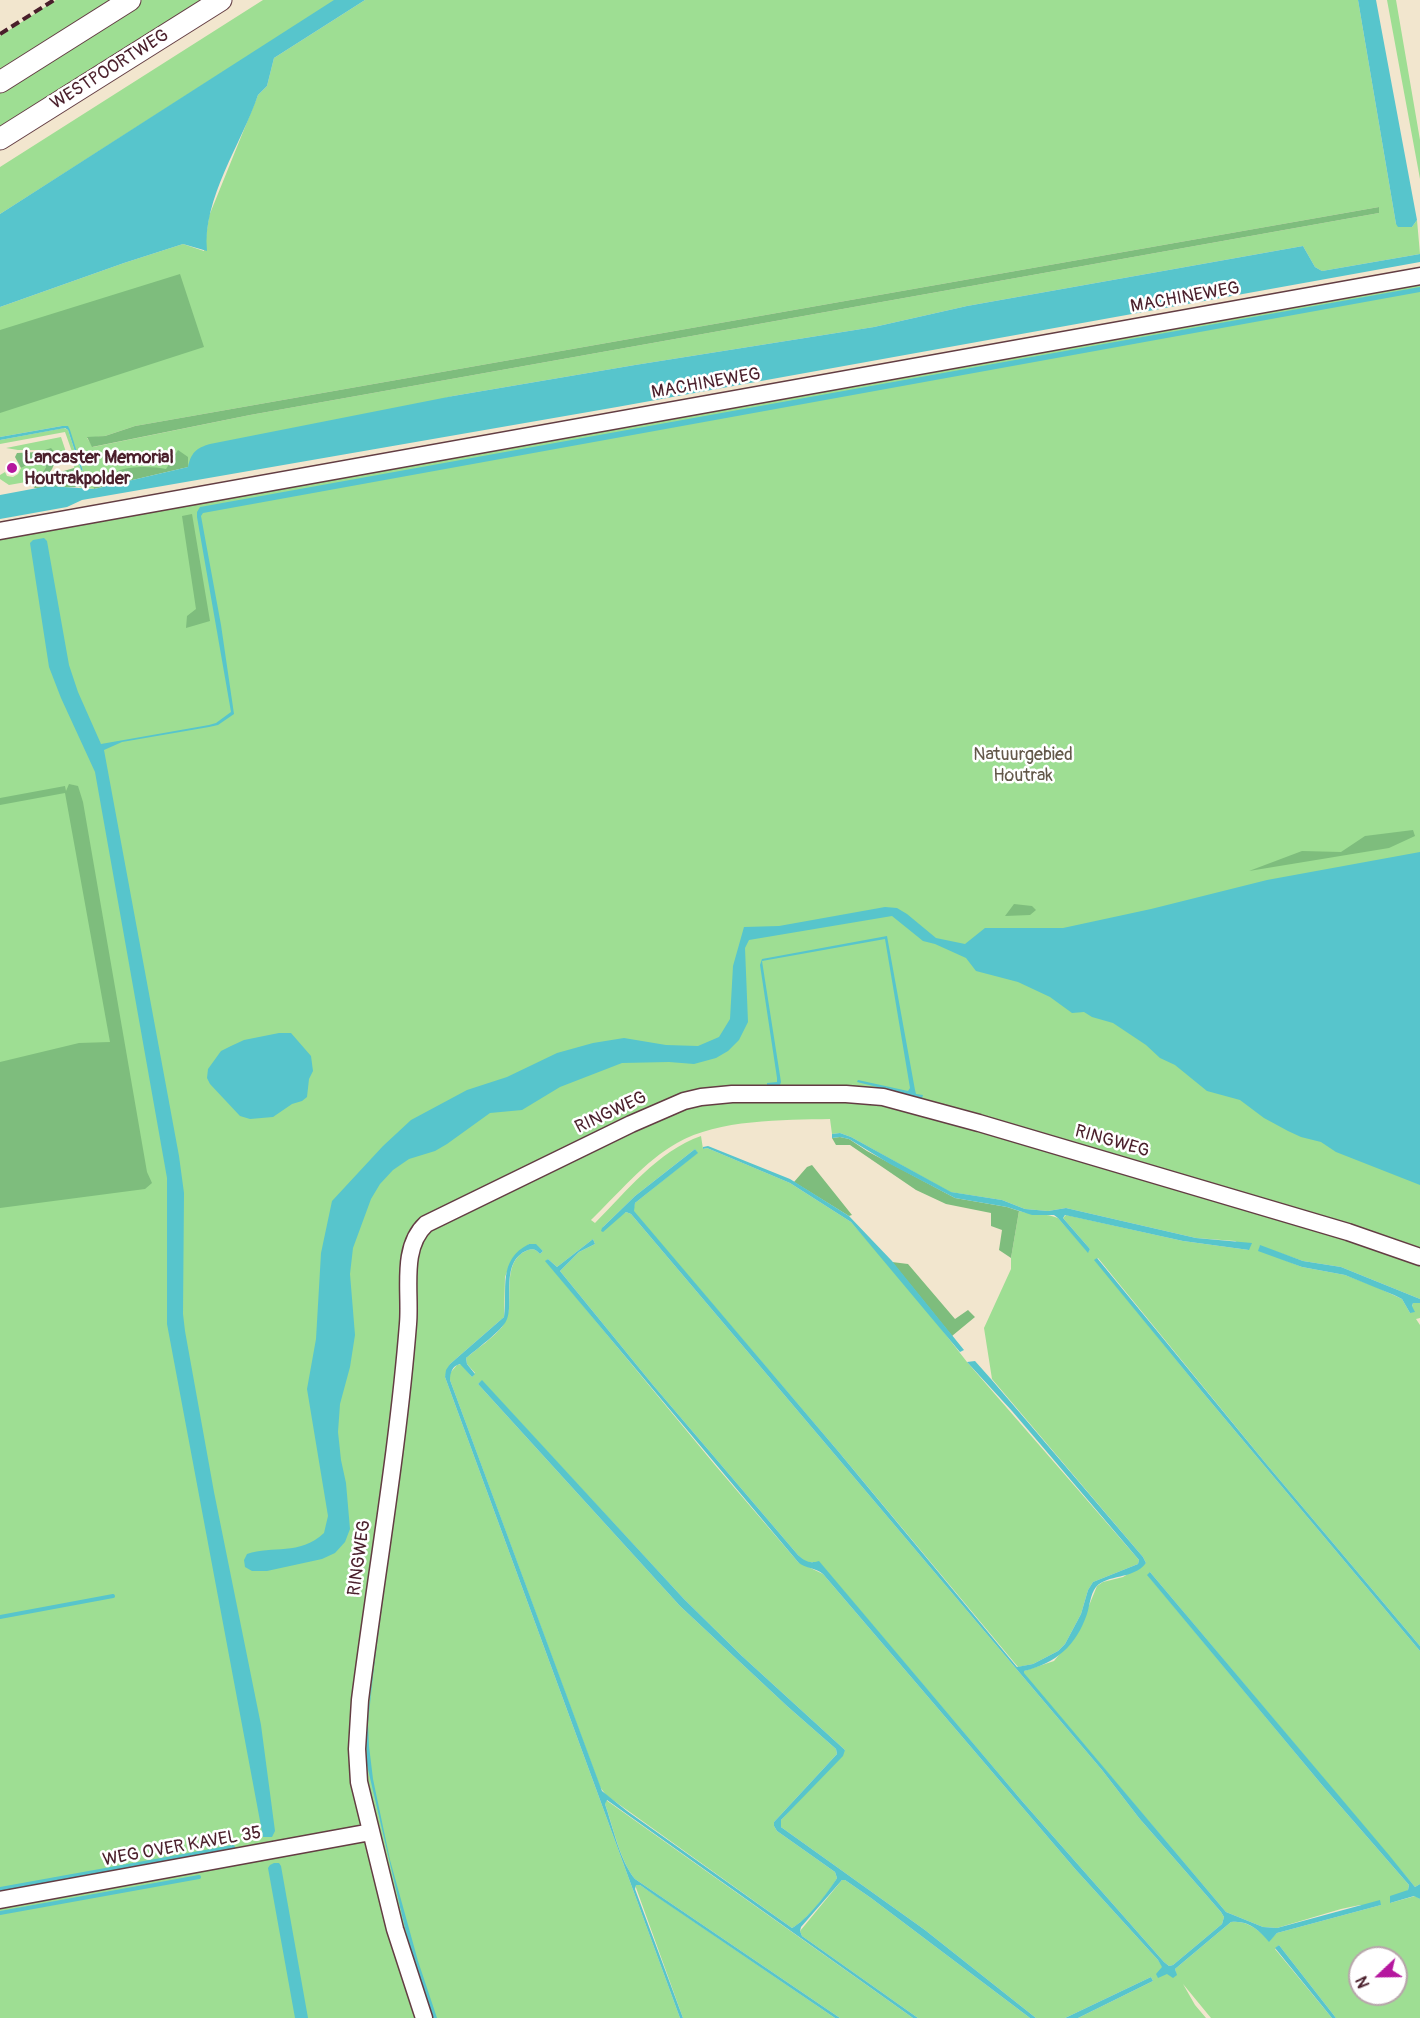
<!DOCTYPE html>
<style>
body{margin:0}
#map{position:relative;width:1420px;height:2018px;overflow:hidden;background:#f2e6ce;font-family:Pangolin,sans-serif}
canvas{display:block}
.north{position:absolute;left:1348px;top:1946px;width:60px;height:60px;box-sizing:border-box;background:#fff;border:2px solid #b7a5aa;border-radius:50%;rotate:248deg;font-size:16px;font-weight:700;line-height:24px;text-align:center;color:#4a1f2b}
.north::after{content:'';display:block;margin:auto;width:21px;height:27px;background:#b5179e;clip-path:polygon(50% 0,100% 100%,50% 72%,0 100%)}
</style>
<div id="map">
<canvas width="1420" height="2018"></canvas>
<div class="north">N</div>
</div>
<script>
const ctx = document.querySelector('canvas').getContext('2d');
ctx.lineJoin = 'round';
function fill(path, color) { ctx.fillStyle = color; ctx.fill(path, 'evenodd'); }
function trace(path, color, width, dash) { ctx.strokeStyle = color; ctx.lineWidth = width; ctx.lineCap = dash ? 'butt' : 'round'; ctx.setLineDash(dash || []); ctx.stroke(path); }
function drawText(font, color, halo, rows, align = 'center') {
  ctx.font = font + ' Pangolin,sans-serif'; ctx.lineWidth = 5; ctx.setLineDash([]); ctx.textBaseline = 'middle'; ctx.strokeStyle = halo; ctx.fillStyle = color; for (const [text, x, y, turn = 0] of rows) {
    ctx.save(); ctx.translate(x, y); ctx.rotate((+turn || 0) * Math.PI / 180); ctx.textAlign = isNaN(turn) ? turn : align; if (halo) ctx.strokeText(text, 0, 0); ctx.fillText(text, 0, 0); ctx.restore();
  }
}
fill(new Path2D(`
 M 56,0 L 116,0 L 0,74 L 0,36 Z
 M 142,0 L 209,0 L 0,132 L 0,91 Z
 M 263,0 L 336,0 L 0,214 L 0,167 Z
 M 365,0 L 1358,0 L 1396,224 L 1412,227 L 1417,220 L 1420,254 L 1322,271 L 1315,267 L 1303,246 L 967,306 L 874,327 L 635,365 L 453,396 L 188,467 L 92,483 L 94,489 L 79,487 L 74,468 L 75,460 L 65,432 L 0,444 L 0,440 L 64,428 L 68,430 L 81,470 L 83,471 L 68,427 L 62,426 L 0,437 L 0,307 L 124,263 L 183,244 L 204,251 L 209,216 L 258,95 L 267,86 L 274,58 ZM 1379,207 L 1379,213 L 250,415 L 93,447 L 87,438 L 105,436 L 135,426 Z
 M 1387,0 L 1396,0 L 1420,140 L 1420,179 Z
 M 1420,280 L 1420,1299 L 1341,1267 L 1303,1261 L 1260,1246 L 1259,1250 L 1302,1267 L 1345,1275 L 1374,1286 L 1402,1299 L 1410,1313 L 1413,1303 L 1420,1303 L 1420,1318 L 1416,1319 L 1420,1325 L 1420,1646 L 1268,1466 L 1098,1258 L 1095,1260 L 1199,1388 L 1420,1651 L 1420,1884 L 1415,1887 L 1150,1572 L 1150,1578 L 1322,1785 L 1409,1885 L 1408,1890 L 1390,1903 L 1415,1896 L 1420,1899 L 1420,2018 L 1336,2018 L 1279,1945 L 1275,1949 L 1332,2018 L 1211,2018 L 1183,1984 L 1195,2005 L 1206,2018 L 1078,2018 L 1153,1981 L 1151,1977 L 1065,2018 L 1036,2018 L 925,1930 L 781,1827 L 781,1820 L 845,1750 L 742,1656 L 684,1599 L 482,1381 L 478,1384 L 680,1606 L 787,1706 L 836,1749 L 837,1754 L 774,1822 L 774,1826 L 777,1831 L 835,1872 L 837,1878 C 830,1891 805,1922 792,1928 L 606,1795 L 600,1787 L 450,1380 L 450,1373 L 457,1365 L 461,1364 L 472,1377 L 475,1373 L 467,1364 L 466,1358 C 477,1349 494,1337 502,1327 C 505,1323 508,1314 509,1309 C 511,1290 504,1259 528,1250 C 534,1248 536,1250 540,1254 L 543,1251 L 535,1244 L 529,1244 L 510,1264 L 505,1277 L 504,1317 L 450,1364 L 445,1377 L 680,2018 L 0,2018 L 0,536 ZM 830,1119 L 832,1134 L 840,1133 L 851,1137 L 950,1192 L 1002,1200 L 1025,1209 L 1048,1211 L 1066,1208 L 1196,1238 L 1235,1241 L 1249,1250 L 1183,1241 L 1066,1215 L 1063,1218 L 1090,1249 L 1088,1252 L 1058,1218 C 1046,1213 1032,1215 1019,1211 L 1011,1258 L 1011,1269 L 984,1328 L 992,1379 L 1143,1557 L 1146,1563 L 1123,1577 L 1103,1582 L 1097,1586 L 1079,1630 L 1054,1661 L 1024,1671 L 1023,1673 L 1226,1912 L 1263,1927 L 1277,1928 L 1341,1909 L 1360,1905 L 1381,1905 L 1277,1933 L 1269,1941 C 1259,1930 1247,1920 1231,1922 L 1175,1969 L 1176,1973 L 1167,1974 L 1161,1970 L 1163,1967 L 1158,1960 L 1076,1870 L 823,1574 L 798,1562 L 715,1465 L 546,1261 L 548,1259 L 557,1267 L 593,1239 L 595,1244 L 579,1252 L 560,1271 L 653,1385 L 798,1555 L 806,1562 L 819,1562 L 1022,1801 L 1164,1962 L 1169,1966 L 1173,1965 L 1222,1924 L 1224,1917 L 1221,1912 L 1139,1818 L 1102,1770 L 631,1214 L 626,1212 L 602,1228 L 635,1196 L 695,1149 L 697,1153 L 635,1203 L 633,1211 L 838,1451 L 1018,1667 L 1033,1664 L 1058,1651 L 1065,1644 L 1081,1614 L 1088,1590 L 1093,1582 L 1138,1564 L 1139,1560 L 967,1362 L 918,1299 L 851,1222 L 790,1183 L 707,1148 L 703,1149 L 701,1136 C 658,1151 626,1192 595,1223 L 591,1220 C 617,1195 646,1160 677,1143 C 719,1119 783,1120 830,1119 ZM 1360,1958 L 1396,1958 L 1396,1994 L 1360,1994 Z
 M 61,437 L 67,455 L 59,457 L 45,450 L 18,450 L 6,448 Z
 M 45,461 L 46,467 L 36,483 L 28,479 L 26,482 L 9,485 L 0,479 L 0,475 L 5,472 L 7,476 L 13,477 L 18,474 L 21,468 L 34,462 Z
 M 606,1800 L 913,2018 L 840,2018 L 635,1879 C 620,1861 613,1826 605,1804 Z
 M 842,1880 L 845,1880 L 871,1898 L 1030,2018 L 918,2018 L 802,1936 L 800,1931 Z
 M 635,1885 L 640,1885 L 835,2018 L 683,2018 Z`), '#9ede93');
fill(new Path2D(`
 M 1379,207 L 1379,213 L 250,415 L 92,447 L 87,437 L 105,436 L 135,426 Z
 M 180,274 L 204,347 L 0,413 L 0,330 Z
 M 51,448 L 58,456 L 52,469 L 47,476 L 74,468 L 79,487 L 35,488 L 26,482 L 28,479 L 36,483 L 46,467 L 45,462 L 34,462 L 21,468 L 15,457 L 17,453 L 39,452 Z
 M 178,450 L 188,457 L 188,467 L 94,489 L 91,482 C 105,481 106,477 118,471 C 128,466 154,466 166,469 Z
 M 192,514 L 210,621 L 186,628 L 187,616 L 196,609 L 182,516 Z
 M 69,784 L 78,786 L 83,802 L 147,1172 L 152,1183 L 145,1189 L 0,1208 L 0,1062 L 79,1043 L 110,1042 L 65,793 L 0,805 L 0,798 L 65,786 L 66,791 Z
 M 1413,830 L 1415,836 L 1389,848 L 1249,871 L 1302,851 L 1341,852 L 1365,836 Z
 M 1014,904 L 1032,906 L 1036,910 L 1030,915 L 1005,916 Z
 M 840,1137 L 849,1139 L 867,1151 L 955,1198 L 1007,1207 L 1019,1211 L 1011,1258 L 999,1250 L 1002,1230 L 991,1226 L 991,1213 L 946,1204 L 916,1190 L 850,1145 L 836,1145 L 832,1138 Z
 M 812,1165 L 852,1215 L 849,1216 L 794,1182 L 807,1167 Z
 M 892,1262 L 908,1264 L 955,1319 L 968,1310 L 975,1317 L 952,1336 Z`), '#7ebd7d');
fill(new Path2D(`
 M 334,0 L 365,0 L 274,58 L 267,86 L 258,95 C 242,143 202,199 207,251 L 183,244 L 124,263 L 0,307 L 0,214 Z
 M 1358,0 L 1376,0 L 1417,220 L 1412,227 L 1398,227 L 1396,224 Z
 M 1303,246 L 1315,267 L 1322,271 L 1420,254 L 1420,262 L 617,407 L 82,500 L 67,507 L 0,519 L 0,495 L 48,486 L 94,489 L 188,467 C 191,453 196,448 210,444 L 453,396 L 635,365 L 874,327 L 967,306 Z
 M 1420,287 L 1420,292 L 203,513 L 201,516 L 221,625 L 234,714 L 218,725 L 209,727 L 122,742 L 104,750 L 179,1156 L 184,1193 L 183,1314 L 185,1331 L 214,1492 L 261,1725 L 275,1831 L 272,1837 L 263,1837 L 167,1324 L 167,1178 L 95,772 L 61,698 L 49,667 L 30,543 L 33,540 L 44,538 L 47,541 L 69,665 L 78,692 L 101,744 L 209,725 L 216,723 L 231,712 L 197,517 L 197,512 L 200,507 Z
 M 62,426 L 68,426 L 70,430 L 83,471 L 81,470 L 68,430 L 65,428 L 0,440 L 0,437 Z
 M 1420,852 L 1420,1185 L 1336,1152 L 1321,1142 L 1301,1137 L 1288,1131 L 1264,1118 L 1240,1100 L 1207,1091 L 1175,1065 L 1160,1058 L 1146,1045 L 1113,1023 L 1092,1017 L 1084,1012 L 1072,1013 L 1050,997 L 1018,982 L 976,971 L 966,958 L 935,944 L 923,941 L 892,916 L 749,940 L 745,948 L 748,1022 L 739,1040 L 728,1051 L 716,1058 L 694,1064 L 669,1062 L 622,1063 L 560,1087 L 522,1110 L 490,1113 L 447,1144 L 435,1151 L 409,1159 L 393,1170 L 380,1184 L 371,1199 L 353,1248 L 350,1274 L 355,1335 L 350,1367 L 340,1404 L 338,1432 L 341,1460 L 346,1483 L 350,1529 L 345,1542 L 335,1553 L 322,1559 L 267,1571 L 252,1571 L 245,1567 L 244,1560 L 247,1554 C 273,1545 299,1556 324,1533 L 328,1516 L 307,1389 L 316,1339 L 321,1253 L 332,1201 L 383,1146 L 411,1120 L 467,1090 L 507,1077 L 557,1053 L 593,1043 L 624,1038 L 666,1045 L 698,1046 L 719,1037 L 730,1019 L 733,966 L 744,927 L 779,926 L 885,907 L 897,908 L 907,914 L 936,938 L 965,944 L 985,928 L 1063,928 L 1151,909 L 1267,880 Z
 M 887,936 L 915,1090 L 916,1094 L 923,1095 L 922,1098 L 857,1082 L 858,1080 L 908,1091 L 910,1088 L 885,939 L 762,961 L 781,1082 L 780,1085 L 767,1086 L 767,1083 L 777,1082 L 777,1078 L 760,965 L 762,959 Z
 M 279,1033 L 291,1033 L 311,1056 L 313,1071 L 309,1079 L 307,1097 L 302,1101 L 292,1104 L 273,1117 L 250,1119 L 240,1116 L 210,1084 L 207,1078 L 208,1069 L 221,1051 L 231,1046 L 244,1040 Z
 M 840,1133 L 851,1137 L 951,1192 L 1002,1200 L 1025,1209 L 1048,1211 L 1066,1208 L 1196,1238 L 1252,1243 L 1249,1250 L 1183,1241 L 1065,1215 L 1063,1218 L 1090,1249 L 1088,1253 L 1058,1218 L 1054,1215 L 1032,1215 L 1007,1207 L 955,1198 L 890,1164 L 849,1139 L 840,1137 L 832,1138 L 832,1134 Z
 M 708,1146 L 790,1179 L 849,1216 L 892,1261 L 964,1350 L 960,1352 L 851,1222 L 790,1183 L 707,1148 L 703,1149 L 703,1147 Z
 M 695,1149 L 698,1153 L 635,1203 L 634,1211 L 838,1451 L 1017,1667 L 1033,1664 L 1058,1651 L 1065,1644 L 1081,1614 L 1088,1590 L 1093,1582 L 1138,1564 L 1139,1560 L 1012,1411 L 967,1362 L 975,1361 L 991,1379 L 1143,1557 L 1146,1563 C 1133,1580 1107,1574 1096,1587 C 1090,1595 1090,1605 1087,1614 C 1076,1646 1056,1663 1024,1671 L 1024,1673 L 1226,1912 L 1263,1927 L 1277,1928 L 1380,1900 L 1381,1905 L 1277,1933 L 1269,1942 C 1259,1930 1248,1920 1231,1922 L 1175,1969 L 1177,1975 L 1173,1978 L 1167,1974 L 1158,1978 L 1156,1974 L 1162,1967 L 1158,1960 L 1076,1870 L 823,1574 C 815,1567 805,1569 798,1562 L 545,1261 L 548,1259 L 557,1267 L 593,1239 L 595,1244 L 579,1252 L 560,1271 L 653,1385 L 798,1555 C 805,1561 809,1564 819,1561 L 1022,1801 L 1164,1962 L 1169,1966 L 1173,1965 L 1222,1924 L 1224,1917 L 1221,1912 L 1139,1818 L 1102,1770 L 631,1214 L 626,1212 L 603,1232 L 601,1231 L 602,1228 L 635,1196 Z
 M 529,1244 L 536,1244 L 543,1251 L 540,1254 C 536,1250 534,1248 528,1250 C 497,1262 517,1307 505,1323 C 499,1332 476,1350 466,1358 L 467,1364 L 475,1374 L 472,1377 L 460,1364 C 452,1366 450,1373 450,1380 L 602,1791 L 627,1811 L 792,1928 C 805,1922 830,1890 837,1878 L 835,1872 L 777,1831 L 774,1826 L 774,1822 L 837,1754 L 836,1749 L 787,1706 L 680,1606 L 478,1384 L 482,1380 L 684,1599 L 742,1656 L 845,1750 L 843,1756 L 781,1820 L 781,1827 L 925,1930 L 1036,2018 L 1030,2018 L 871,1898 L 845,1880 L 842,1880 L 801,1927 L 800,1931 L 802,1936 L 918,2018 L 913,2018 L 607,1800 L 605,1804 C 613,1827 620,1861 635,1879 L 840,2018 L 835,2018 L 657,1897 L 640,1885 L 636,1885 L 635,1889 L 683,2018 L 680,2018 L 445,1377 L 446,1370 L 450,1364 L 504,1317 C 508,1289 497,1260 529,1244 Z
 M 1260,1245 L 1303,1261 L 1341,1267 L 1420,1299 L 1420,1303 L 1413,1303 L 1412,1306 L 1415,1312 L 1410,1313 L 1402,1299 L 1394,1295 L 1345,1275 L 1302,1267 L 1258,1251 Z
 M 1097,1258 L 1268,1466 L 1420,1646 L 1420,1651 L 1199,1388 L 1094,1260 Z
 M 410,1392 L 374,1667 L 368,1723 L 369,1746 L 373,1779 L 390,1860 L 418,1961 L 437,2018 L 433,2018 L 409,1945 L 367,1765 L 366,1739 L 372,1678 Z
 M 1150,1572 L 1389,1855 L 1415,1887 L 1420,1884 L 1420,1899 L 1414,1896 L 1390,1903 L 1390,1896 L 1408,1890 L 1409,1885 L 1322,1785 L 1147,1575 Z
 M 274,1863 L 279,1863 L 281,1866 L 308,2018 L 295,2018 L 268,1868 L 270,1865 Z
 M 1279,1945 L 1336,2018 L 1332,2018 L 1275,1948 Z
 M 1151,1977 L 1153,1981 L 1078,2018 L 1065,2018 Z`), '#57c5cc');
trace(new Path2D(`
 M 0,1617 L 113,1596
 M 0,1889 L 233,1847
 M 0,1913 L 199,1877`), '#57c5cc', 4);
const minor = new Path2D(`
 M 0,531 L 1420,276
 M 0,1900 L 371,1832
 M 424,2018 L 395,1929 L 359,1782 L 357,1749 L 360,1700 C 376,1575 398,1450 408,1324 C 411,1292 400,1248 426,1224 L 631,1124 L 684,1101 L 701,1097 L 732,1094 L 846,1094 L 883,1097 L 979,1123 L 1348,1232 L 1420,1257`);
const major = new Path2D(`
 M 0,82 L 130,0
 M 0,139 L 221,0`);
trace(minor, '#633d43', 19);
trace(major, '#633d43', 23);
trace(minor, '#fff', 16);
trace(major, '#fff', 21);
trace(new Path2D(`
 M 0,34 L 54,0`), '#4a1f2b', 4, [9, 4.5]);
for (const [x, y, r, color] of [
 [12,468,6,"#b5179e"]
]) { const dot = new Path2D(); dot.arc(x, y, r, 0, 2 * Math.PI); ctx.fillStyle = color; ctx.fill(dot); trace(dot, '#fff', 2); }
drawText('18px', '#4a1f2b', '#fff', [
 ["WESTPOORTWEG",110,70,-32],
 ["MACHINEWEG",1185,298,-10],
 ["MACHINEWEG",706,384,-10],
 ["RINGWEG",611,1113,-25],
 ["RINGWEG",1112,1142,16],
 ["RINGWEG",360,1558,-82],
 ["WEG OVER KAVEL 35",182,1847,-10]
]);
drawText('bold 18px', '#4a1f2b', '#fff', [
 ["Lancaster Memorial",24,458],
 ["Houtrakpolder",24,479]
], 'left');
drawText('18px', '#63584a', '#fff', [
 ["Natuurgebied",1023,755],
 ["Houtrak",1023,776]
]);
</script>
